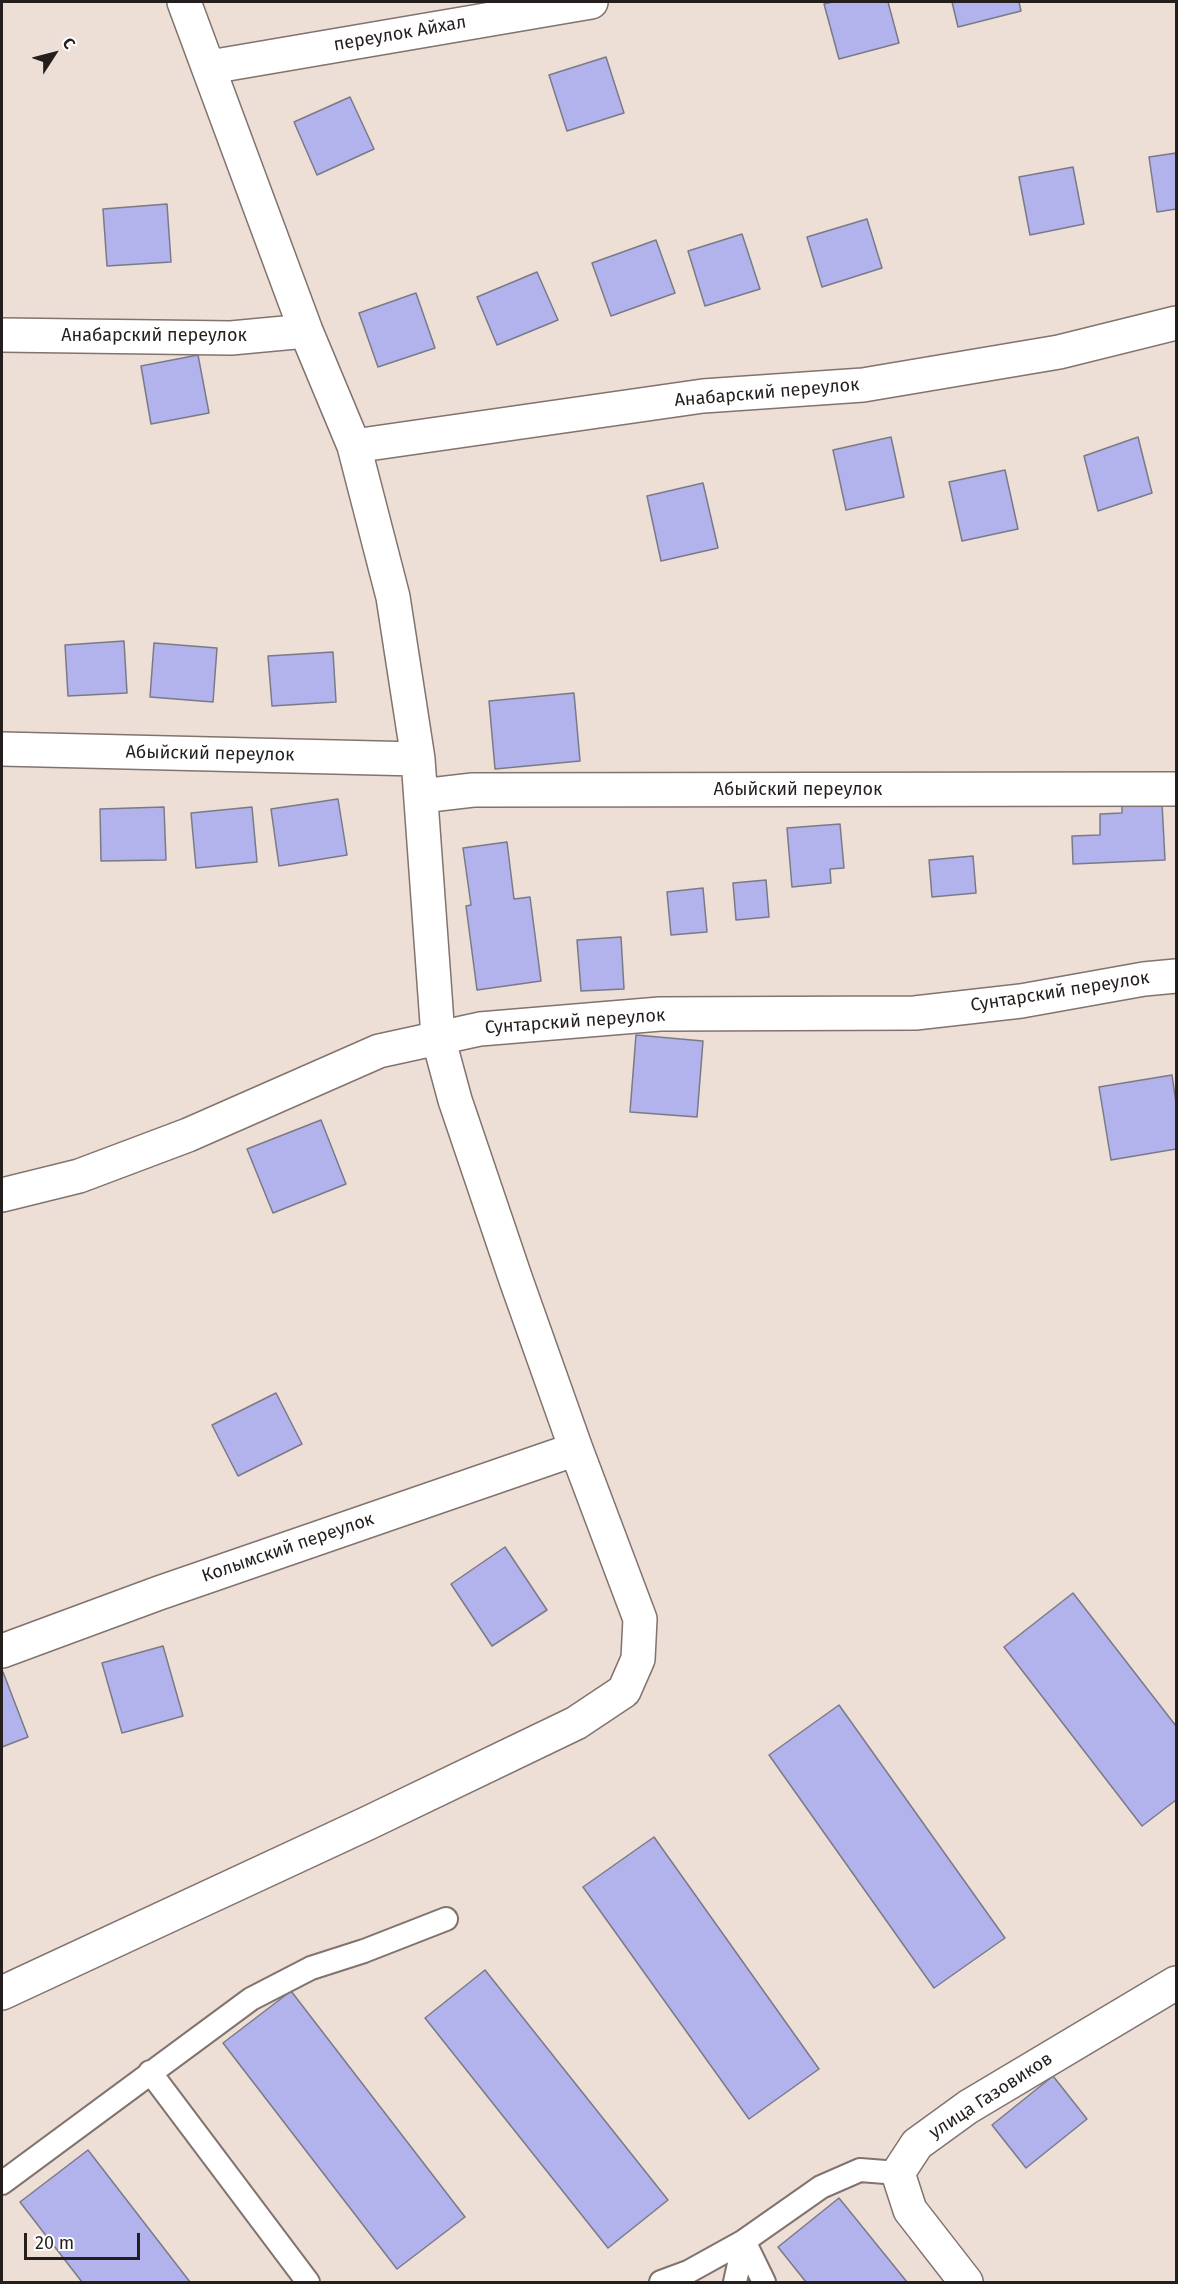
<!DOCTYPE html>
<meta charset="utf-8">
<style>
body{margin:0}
#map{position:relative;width:1178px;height:2284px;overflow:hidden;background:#edded6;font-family:"Fira Sans",sans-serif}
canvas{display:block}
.frame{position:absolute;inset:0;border:3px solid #241f1c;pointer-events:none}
.north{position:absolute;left:24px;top:24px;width:60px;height:60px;-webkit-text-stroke:4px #fff;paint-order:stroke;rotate:54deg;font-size:16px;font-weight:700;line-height:24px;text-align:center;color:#241f1c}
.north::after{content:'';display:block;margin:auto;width:21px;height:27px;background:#241f1c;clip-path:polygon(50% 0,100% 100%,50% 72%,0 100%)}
.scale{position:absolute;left:24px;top:2233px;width:116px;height:27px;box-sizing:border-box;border:3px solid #241f1c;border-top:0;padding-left:8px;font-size:18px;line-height:21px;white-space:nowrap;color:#241f1c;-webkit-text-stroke:4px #fff;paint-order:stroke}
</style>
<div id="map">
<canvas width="1178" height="2284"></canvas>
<div class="frame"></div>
<div class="north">С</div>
<div class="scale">20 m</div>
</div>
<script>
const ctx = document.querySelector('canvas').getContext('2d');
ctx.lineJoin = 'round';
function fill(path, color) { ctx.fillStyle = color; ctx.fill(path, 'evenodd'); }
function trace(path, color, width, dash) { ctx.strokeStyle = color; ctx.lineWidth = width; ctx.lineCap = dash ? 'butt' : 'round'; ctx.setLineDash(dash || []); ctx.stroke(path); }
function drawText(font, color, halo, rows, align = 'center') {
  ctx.font = font + ' "Fira Sans",sans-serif'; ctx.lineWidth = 4.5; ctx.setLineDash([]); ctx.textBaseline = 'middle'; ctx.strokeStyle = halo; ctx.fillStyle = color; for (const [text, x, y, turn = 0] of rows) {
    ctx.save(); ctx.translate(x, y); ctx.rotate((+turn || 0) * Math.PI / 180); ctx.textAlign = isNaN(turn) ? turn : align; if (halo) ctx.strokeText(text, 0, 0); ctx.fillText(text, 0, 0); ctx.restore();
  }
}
const building = new Path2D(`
 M 833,2 L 888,2 L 899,43 L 839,59 L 824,4 Z
 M 952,2 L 1019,2 L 1021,11 L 958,27 Z
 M 606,57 L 624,113 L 567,131 L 549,75 Z
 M 350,97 L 374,149 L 317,175 L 294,122 Z
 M 1176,153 L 1176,209 L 1157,212 L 1149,157 Z
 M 1073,167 L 1084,224 L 1030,235 L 1019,177 Z
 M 167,204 L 171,262 L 107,266 L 103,209 Z
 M 867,219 L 882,268 L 822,287 L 807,237 Z
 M 742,234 L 760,289 L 705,306 L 688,251 Z
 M 656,240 L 675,293 L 611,316 L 592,263 Z
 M 537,272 L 558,320 L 497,345 L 477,297 Z
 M 416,293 L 435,348 L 378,367 L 359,313 Z
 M 198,355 L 209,413 L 151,424 L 141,366 Z
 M 891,437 L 904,497 L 846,510 L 833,450 Z
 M 1138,437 L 1152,493 L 1098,511 L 1084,456 Z
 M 1005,470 L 1018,529 L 962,541 L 949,482 Z
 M 703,483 L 718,548 L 661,561 L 647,496 Z
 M 124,641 L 127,693 L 68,696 L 65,645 Z
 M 154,643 L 217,648 L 213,702 L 150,697 Z
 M 333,652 L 336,702 L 272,706 L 268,656 Z
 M 574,693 L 580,761 L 495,769 L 489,701 Z
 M 338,799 L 347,855 L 279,866 L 271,809 Z
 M 1162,803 L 1165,860 L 1073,864 L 1072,836 L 1100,835 L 1100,814 L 1122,813 L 1122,804 Z
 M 164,807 L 166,860 L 101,861 L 100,809 Z
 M 252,807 L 257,862 L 196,868 L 191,813 Z
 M 840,824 L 844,868 L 830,869 L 831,883 L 792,887 L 787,828 Z
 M 507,842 L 514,899 L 530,897 L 541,981 L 477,990 L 466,906 L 471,905 L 463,848 Z
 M 973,856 L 976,893 L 932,897 L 929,860 Z
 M 766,880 L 769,917 L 736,920 L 733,883 Z
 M 703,888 L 707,932 L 671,935 L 667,892 Z
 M 621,937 L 624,989 L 581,991 L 577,940 Z
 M 636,1035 L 703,1041 L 697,1117 L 630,1112 Z
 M 1172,1075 L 1176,1103 L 1176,1149 L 1111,1160 L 1099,1087 Z
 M 321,1120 L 346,1184 L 273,1213 L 247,1149 Z
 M 276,1393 L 302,1444 L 238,1476 L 212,1425 Z
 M 505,1547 L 547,1610 L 492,1646 L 451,1584 Z
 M 1073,1593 L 1176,1726 L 1176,1800 L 1142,1826 L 1004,1647 Z
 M 163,1646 L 183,1716 L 122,1733 L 102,1663 Z
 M 3,1672 L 28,1737 L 2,1747 L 2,1673 Z
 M 839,1705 L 1005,1938 L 934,1988 L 769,1755 Z
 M 654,1837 L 819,2069 L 749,2119 L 583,1887 Z
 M 485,1970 L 668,2200 L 608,2248 L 425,2018 Z
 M 291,1991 L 465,2217 L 397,2269 L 223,2043 Z
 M 1053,2076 L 1087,2119 L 1026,2168 L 992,2125 Z
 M 88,2150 L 190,2282 L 82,2282 L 20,2202 Z
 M 839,2198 L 907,2282 L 806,2282 L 778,2247 Z`);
fill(building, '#b2b2ed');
trace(building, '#7a7a87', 1.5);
const lane = new Path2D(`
 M 150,2072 L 308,2282
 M 2,2183 L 251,1999 L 311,1968 L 364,1951 L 446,1919
 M 661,2282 L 688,2272 L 744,2241 L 821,2187 L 860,2170 L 898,2173
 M 735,2282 L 744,2241 L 764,2282`);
const street = new Path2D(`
 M 210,67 L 591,2
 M 2,335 L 231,338 L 306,331
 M 354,446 L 703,396 L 863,385 L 1059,352 L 1176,323
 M 2,749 L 418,759
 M 421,796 L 473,790 L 1176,789
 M 2,1195 L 79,1176 L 188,1135 L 379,1051 L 480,1029 L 660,1014 L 915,1013 L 1021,1001 L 1144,979 L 1176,976
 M 2,1651 L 159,1593 L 576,1449
 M 2,1993 L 368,1823 L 576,1723 L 624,1691 L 638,1659 L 640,1619 L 576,1449 L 516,1280 L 455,1100 L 438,1037 L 418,759 L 393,597 L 354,446 L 306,331 L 184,2
 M 966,2282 L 910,2210 L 898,2173 L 917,2144 L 968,2107 L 1176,1983`);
trace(lane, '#81736d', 26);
trace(street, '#81736d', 36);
trace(lane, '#fff', 22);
trace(street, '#fff', 33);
drawText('18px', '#241f1c', '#fff', [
 ["переулок Айхал",400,34,-10],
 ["Анабарский переулок",154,336],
 ["Анабарский переулок",767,393,-5],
 ["Абыйский переулок",210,754,1],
 ["Абыйский переулок",798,790],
 ["Сунтарский переулок",1060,992,-9],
 ["Сунтарский переулок",575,1022,-4],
 ["Колымский переулок",288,1548,-19],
 ["улица Газовиков",991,2096,-33]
]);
</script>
